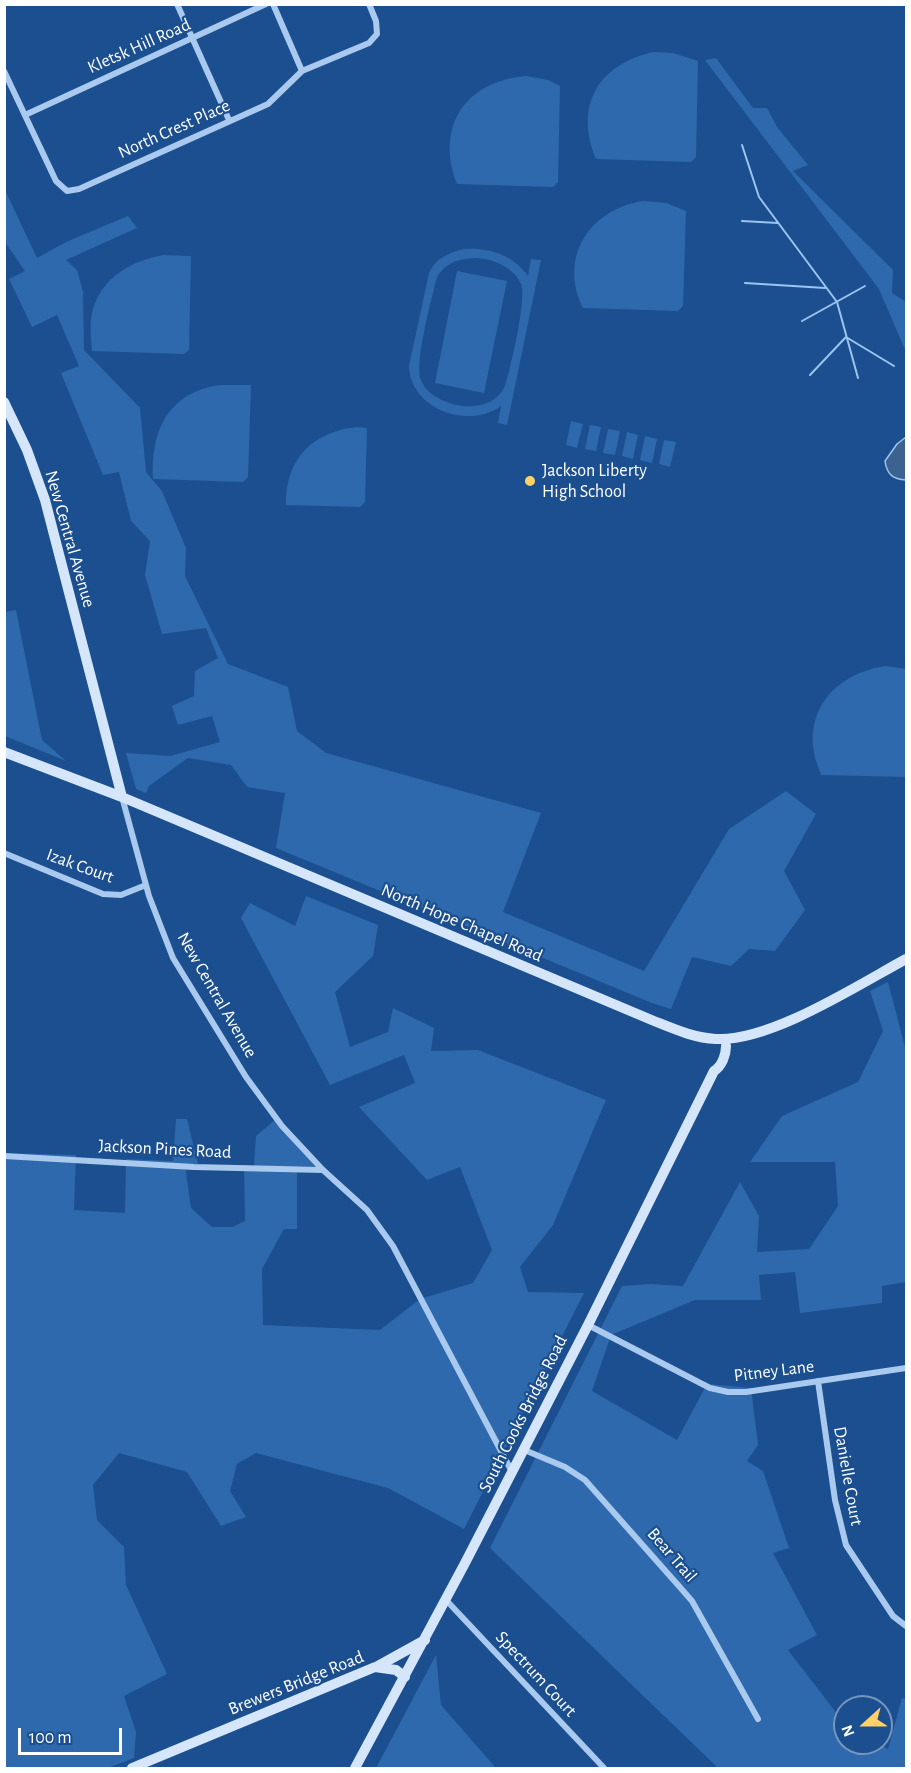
<!DOCTYPE html>
<style>
body{margin:0}
#map{position:relative;width:911px;height:1773px;overflow:hidden;background:#1b4f8f;font-family:"Alegreya Sans",sans-serif}
canvas{display:block}
.frame{position:absolute;inset:0;border:6px solid #fff;pointer-events:none}
.north{position:absolute;left:833px;top:1695px;width:60px;height:60px;box-sizing:border-box;background:#1b4f8f;border:2px solid #7695bc;border-radius:50%;rotate:249deg;font-size:16px;font-weight:700;line-height:24px;text-align:center;color:#fff}
.north::after{content:'';display:block;margin:auto;width:21px;height:27px;background:#ffd166;clip-path:polygon(50% 0,100% 100%,50% 72%,0 100%)}
.scale{position:absolute;left:18px;top:1728px;width:104px;height:27px;box-sizing:border-box;border:3px solid #fff;border-top:0;padding-left:8px;font-size:18px;line-height:21px;white-space:nowrap;color:#fff;-webkit-text-stroke:4px #1b4f8f;paint-order:stroke}
</style>
<div id="map">
<canvas width="911" height="1773"></canvas>
<div class="frame"></div>
<div class="north">N</div>
<div class="scale">100 m</div>
</div>
<script>
const ctx = document.querySelector('canvas').getContext('2d');
ctx.lineJoin = 'round';
function fill(path, color) { ctx.fillStyle = color; ctx.fill(path, 'evenodd'); }
function trace(path, color, width, dash) { ctx.strokeStyle = color; ctx.lineWidth = width; ctx.lineCap = dash ? 'butt' : 'round'; ctx.setLineDash(dash || []); ctx.stroke(path); }
function drawText(font, color, halo, rows, align = 'center') {
  ctx.font = font + ' "Alegreya Sans",sans-serif'; ctx.lineWidth = 4.5; ctx.setLineDash([]); ctx.textBaseline = 'middle'; ctx.strokeStyle = halo; ctx.fillStyle = color; for (const [text, x, y, turn = 0] of rows) {
    ctx.save(); ctx.translate(x, y); ctx.rotate((+turn || 0) * Math.PI / 180); ctx.textAlign = isNaN(turn) ? turn : align; if (halo) ctx.strokeText(text, 0, 0); ctx.fillText(text, 0, 0); ctx.restore();
  }
}
fill(new Path2D(`
 M 653,52 L 673,53 L 698,61 L 696,157 L 691,162 L 596,159 C 574,105 598,65 653,52 Z
 M 716,58 L 753,108 L 767,108 L 777,127 L 808,165 L 793,171 L 893,270 L 892,293 L 906,302 L 906,352 L 879,289 L 705,60 Z
 M 526,76 L 548,80 L 560,86 L 558,182 L 553,187 L 457,184 C 435,127 465,81 526,76 Z
 M 5,190 L 37,258 L 66,242 L 128,216 L 137,228 L 66,260 L 77,270 L 83,292 L 84,350 L 140,408 L 146,472 L 162,491 L 186,548 L 185,576 L 228,664 L 288,687 L 297,731 L 326,753 L 541,813 L 503,912 L 644,971 L 729,829 L 786,791 L 816,814 L 784,871 L 805,910 L 775,951 L 749,949 L 731,966 L 692,957 L 671,1009 L 652,1003 L 276,848 L 285,793 L 247,787 L 231,765 L 188,758 L 149,786 L 146,793 L 136,789 L 126,753 L 170,756 L 220,742 L 212,716 L 178,725 L 172,706 L 194,696 L 195,671 L 218,658 L 206,628 L 162,634 L 145,575 L 150,541 L 131,521 L 119,472 L 103,475 L 61,373 L 79,366 L 57,315 L 32,327 L 9,279 L 25,271 L 5,242 Z
 M 643,201 L 666,203 L 686,211 L 683,306 L 678,311 L 583,308 C 558,257 590,209 643,201 Z
 M 464,249 C 489,247 513,255 528,276 L 531,259 L 541,260 L 507,425 L 498,423 L 501,406 C 468,430 410,409 409,366 L 429,273 C 436,258 448,253 464,249 ZM 476,258 C 493,259 514,267 521,284 C 527,298 511,366 506,383 C 504,388 501,394 496,398 C 486,406 469,408 457,405 C 443,402 426,394 421,380 C 414,364 432,297 437,277 C 446,262 459,259 476,258 Z
 M 163,255 L 191,256 L 189,350 L 184,354 L 92,351 C 91,338 89,322 93,309 C 103,276 132,261 163,255 Z
 M 457,271 L 507,281 L 484,393 L 435,383 Z
 M 220,385 L 251,385 L 248,477 L 243,482 L 153,479 C 151,431 167,393 220,385 Z
 M 571,421 L 583,424 L 577,448 L 566,445 Z
 M 590,425 L 601,427 L 596,451 L 585,449 Z
 M 358,427 L 367,428 L 365,502 L 360,507 L 286,505 C 285,459 313,431 358,427 Z
 M 608,429 L 620,431 L 615,455 L 603,453 Z
 M 627,432 L 638,435 L 633,459 L 622,456 Z
 M 645,436 L 657,439 L 652,463 L 640,460 Z
 M 664,440 L 676,442 L 670,467 L 659,464 Z
 M 16,610 L 42,740 L 66,761 L 5,736 L 5,612 Z
 M 886,666 L 906,669 L 906,777 L 821,775 C 819,768 815,760 814,752 C 806,704 842,672 886,666 Z
 M 306,896 L 378,925 L 373,956 L 335,992 L 350,1047 L 388,1032 L 393,1008 L 434,1028 L 431,1051 L 478,1050 L 606,1100 L 553,1225 L 520,1267 L 528,1292 L 584,1293 L 464,1529 L 388,1488 L 256,1453 L 237,1464 L 230,1491 L 246,1517 L 221,1526 L 187,1472 L 119,1453 L 93,1485 L 97,1520 L 124,1547 L 126,1585 L 167,1674 L 124,1696 L 136,1732 L 134,1758 L 108,1768 L 5,1768 L 5,1153 L 76,1155 L 74,1210 L 125,1213 L 126,1159 L 173,1161 L 176,1119 L 187,1119 L 198,1164 L 185,1165 L 191,1208 L 212,1227 L 232,1227 L 245,1221 L 244,1165 L 254,1166 L 256,1136 L 276,1119 L 322,1167 L 297,1166 L 297,1229 L 284,1229 L 262,1269 L 263,1325 L 380,1330 L 420,1299 L 473,1283 L 492,1250 L 460,1167 L 427,1180 L 359,1107 L 415,1083 L 404,1055 L 330,1085 L 241,918 L 250,903 L 295,926 Z
 M 888,982 L 906,1051 L 906,1282 L 882,1286 L 882,1303 L 800,1313 L 795,1272 L 759,1275 L 761,1300 L 695,1300 L 611,1335 L 592,1391 L 677,1440 L 707,1384 L 751,1388 L 758,1445 L 747,1461 L 763,1471 L 789,1548 L 773,1553 L 817,1635 L 788,1650 L 845,1724 L 845,1743 L 876,1743 L 888,1749 L 902,1698 L 906,1699 L 906,1768 L 718,1768 L 490,1548 L 622,1286 L 651,1284 L 683,1286 L 740,1182 L 759,1216 L 757,1252 L 809,1249 L 838,1206 L 835,1162 L 750,1162 L 782,1116 L 858,1082 L 883,1031 L 870,991 Z
 M 436,1655 L 441,1705 L 496,1768 L 376,1768 Z`), '#2e69ad');
const water = new Path2D(`
 M 906,437 L 906,480 C 893,479 887,475 885,461 L 897,444 Z`);
fill(water, '#3c6290');
trace(water, '#9cc4f0', 1.5);
trace(new Path2D(`
 M 742,145 L 759,197 L 837,302 L 858,378
 M 742,221 L 778,223
 M 745,283 L 825,288
 M 802,321 L 865,286
 M 810,375 L 846,337 L 894,366`), '#9cc4f0', 2);
trace(new Path2D(`
 M 177,4 L 229,120
 M 273,4 L 302,71
 M 4,71 L 56,181 L 67,191 L 79,189 L 268,104 L 302,71 L 369,43 L 377,34 L 376,21 L 369,4
 M 25,115 L 266,4
 M 122,797 L 149,896 L 173,958 L 246,1077 L 282,1126 L 323,1170 L 367,1210 L 393,1246 L 511,1470
 M 4,853 L 103,894 L 121,895 L 146,885
 M 4,1156 L 194,1167 L 323,1170
 M 588,1325 L 710,1388 L 728,1392 L 746,1392 L 906,1368
 M 818,1381 L 835,1500 L 846,1545 L 893,1616 L 906,1626
 M 522,1449 L 565,1467 L 585,1480 L 678,1585 L 692,1601 L 758,1719
 M 446,1600 L 604,1768`), '#a9c9ee', 6);
trace(new Path2D(`
 M 4,402 L 27,450 L 45,500 L 122,797
 M 4,752 L 122,797 L 654,1021 C 674,1029 694,1038 716,1039 C 770,1042 858,985 906,959
 M 378,1666 L 425,1640
 M 132,1768 L 375,1667 L 396,1670 L 405,1677
 M 355,1768 L 464,1565 L 588,1325 L 714,1071 C 722,1066 726,1055 726,1046`), '#d6e6fa', 10);
for (const [x, y, r, color] of [
 [530,481,6,"#ffd166"]
]) { const dot = new Path2D(); dot.arc(x, y, r, 0, 2 * Math.PI); ctx.fillStyle = color; ctx.fill(dot); trace(dot, '#1b4f8f', 2); }
drawText('18px', '#fff', '#1b4f8f', [
 ["Kletsk Hill Road",139,46,-24],
 ["North Crest Place",174,129,-24],
 ["New Central Avenue",70,539,74],
 ["Izak Court",80,866,20],
 ["North Hope Chapel Road",462,923,23],
 ["New Central Avenue",217,995,60],
 ["Jackson Pines Road",165,1149,3],
 ["Pitney Lane",774,1371,-7],
 ["South Cooks Bridge Road",523,1414,-63],
 ["Danielle Court",848,1476,80],
 ["Bear Trail",672,1555,49],
 ["Spectrum Court",536,1674,47],
 ["Brewers Bridge Road",296,1683,-22]
]);
drawText('18px', '#fff', '#1b4f8f', [
 ["Jackson Liberty",542,471],
 ["High School",542,492]
], 'left');
</script>
